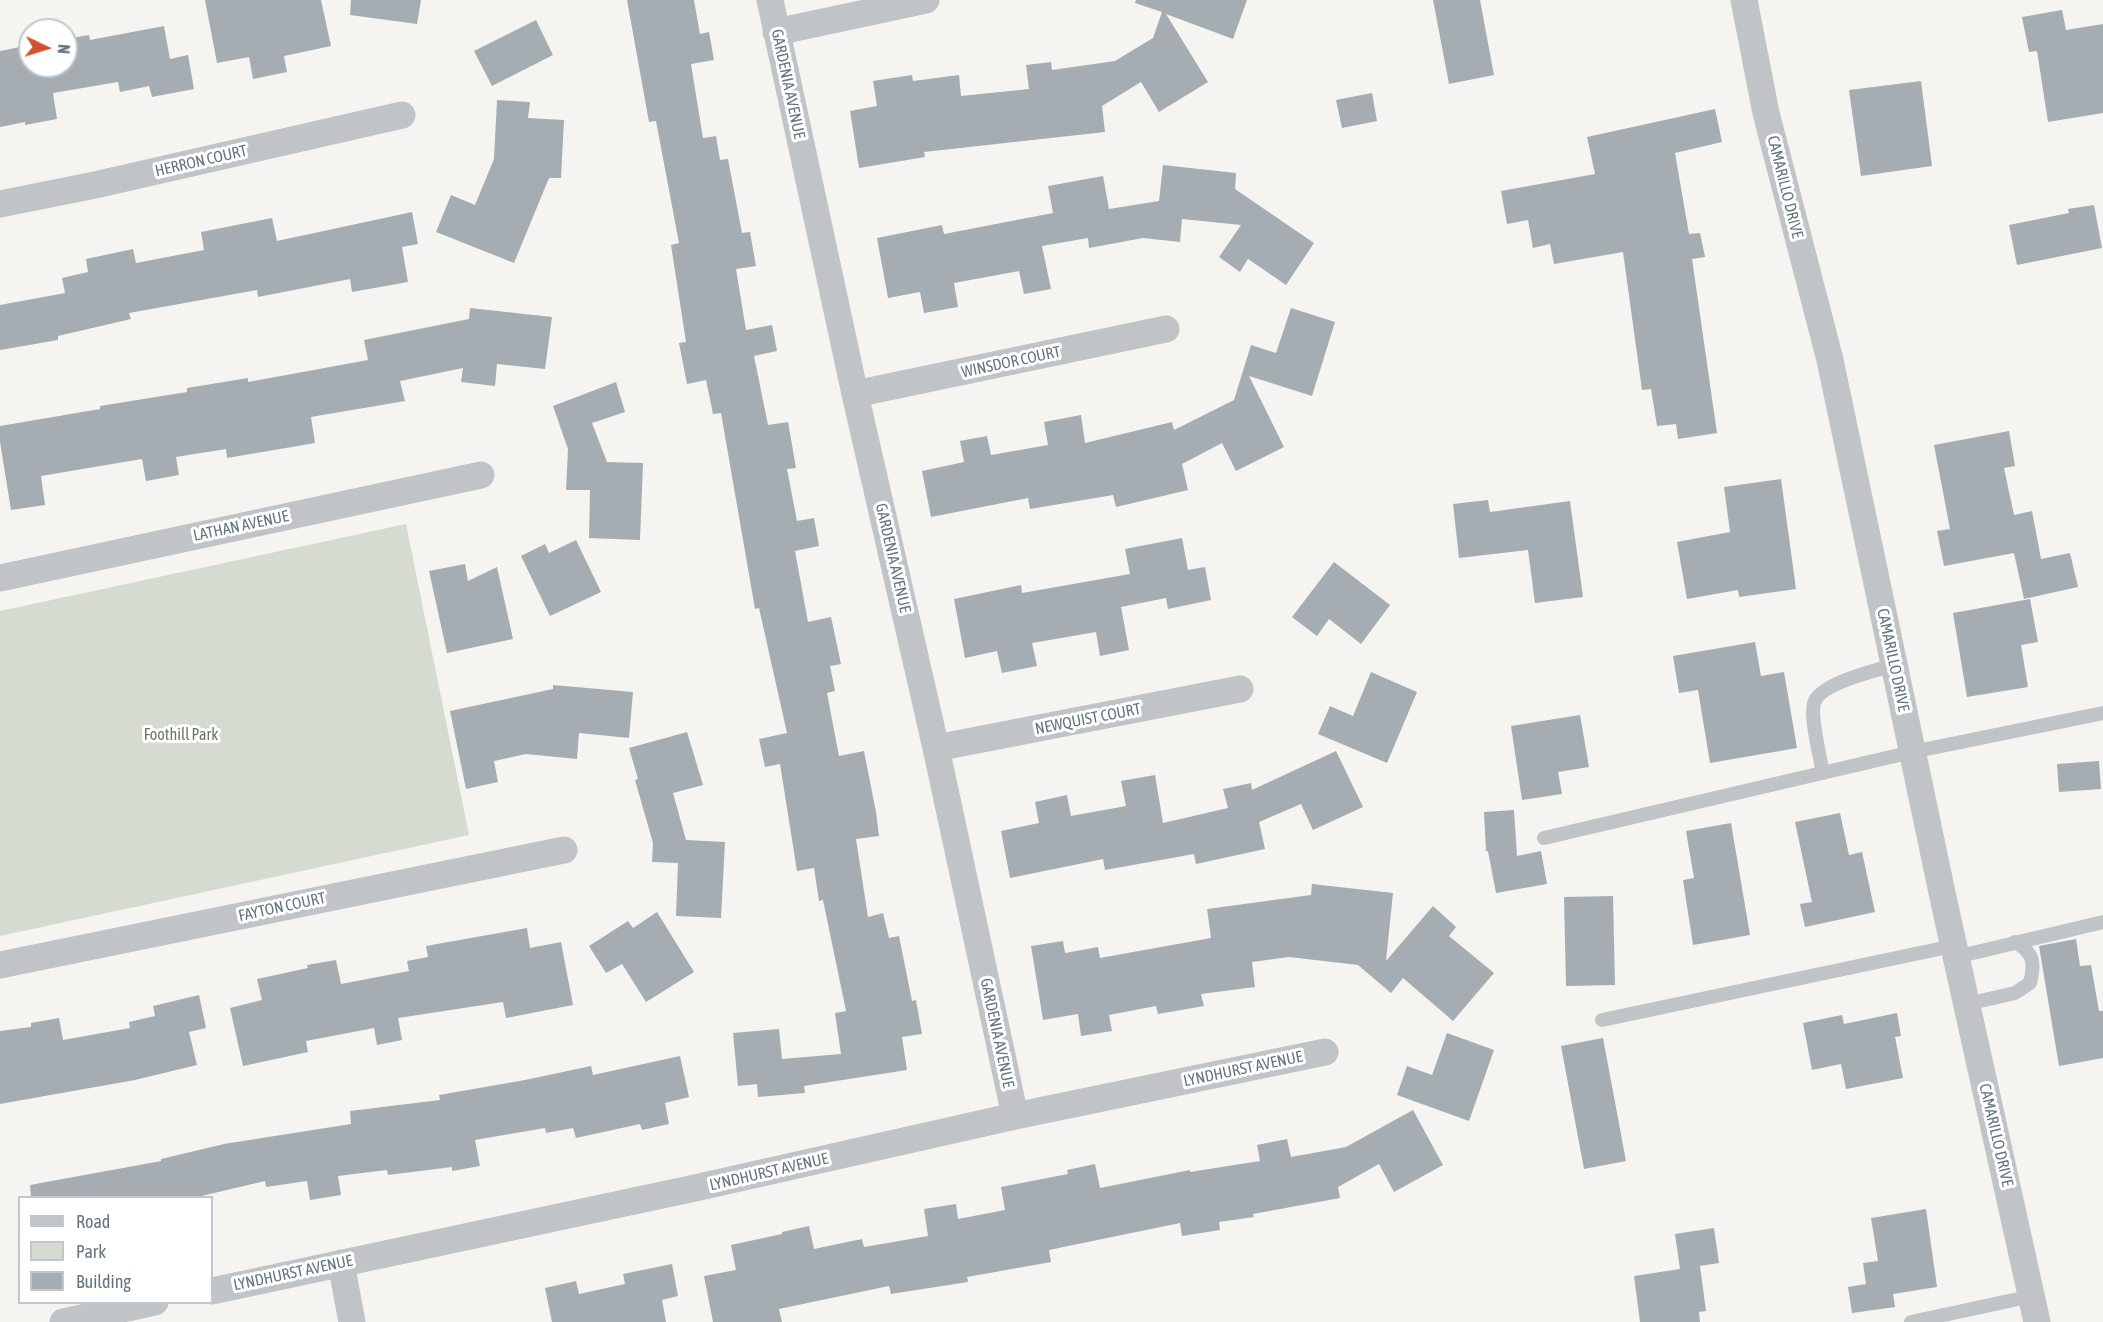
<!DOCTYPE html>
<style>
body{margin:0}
#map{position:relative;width:2103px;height:1322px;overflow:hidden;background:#f5f4f1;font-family:"Asap Condensed",sans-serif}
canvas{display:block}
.legend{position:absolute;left:18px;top:1196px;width:195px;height:108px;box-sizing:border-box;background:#fff;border:2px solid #c1c8cc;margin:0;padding:8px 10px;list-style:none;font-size:18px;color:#657580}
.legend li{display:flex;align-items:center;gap:12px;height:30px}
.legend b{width:30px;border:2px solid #c1c8cc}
.north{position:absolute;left:18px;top:18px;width:60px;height:60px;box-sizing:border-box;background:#fff;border:2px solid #c1c8cc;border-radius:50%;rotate:94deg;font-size:16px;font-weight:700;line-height:24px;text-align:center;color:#657580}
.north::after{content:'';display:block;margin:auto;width:21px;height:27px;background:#d74f2e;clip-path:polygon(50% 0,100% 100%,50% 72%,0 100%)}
</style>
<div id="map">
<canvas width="2103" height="1322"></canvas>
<ul class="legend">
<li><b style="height:8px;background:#c0c4c7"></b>Road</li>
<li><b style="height:16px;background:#d6dbd2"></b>Park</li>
<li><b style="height:16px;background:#a5adb2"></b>Building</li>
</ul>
<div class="north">N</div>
</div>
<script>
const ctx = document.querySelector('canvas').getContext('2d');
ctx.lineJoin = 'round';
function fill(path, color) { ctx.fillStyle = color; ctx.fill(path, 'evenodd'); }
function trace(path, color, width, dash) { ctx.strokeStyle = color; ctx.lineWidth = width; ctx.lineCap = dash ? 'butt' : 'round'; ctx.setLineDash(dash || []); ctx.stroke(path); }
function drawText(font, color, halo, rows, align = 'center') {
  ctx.font = font + ' "Asap Condensed",sans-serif'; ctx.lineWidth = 6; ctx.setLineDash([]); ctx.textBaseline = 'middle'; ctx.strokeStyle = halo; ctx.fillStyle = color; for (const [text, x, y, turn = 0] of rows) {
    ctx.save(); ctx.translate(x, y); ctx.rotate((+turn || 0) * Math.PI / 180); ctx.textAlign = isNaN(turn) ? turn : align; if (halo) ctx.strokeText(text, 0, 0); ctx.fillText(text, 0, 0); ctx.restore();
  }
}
fill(new Path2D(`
 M 406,524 L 469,835 L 0,936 L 0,611 Z`), '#d6dbd2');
fill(new Path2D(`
 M 205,0 L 321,0 L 331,46 L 284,56 L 287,72 L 253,79 L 249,57 L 217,63 Z
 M 351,0 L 421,0 L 417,24 L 350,15 Z
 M 627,0 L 694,0 L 700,34 L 709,32 L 714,60 L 691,64 L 703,138 L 716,136 L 720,160 L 728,159 L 742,233 L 750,232 L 756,266 L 736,269 L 746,330 L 772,325 L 777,351 L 754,356 L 768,425 L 788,422 L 796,468 L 787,469 L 797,521 L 814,518 L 819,546 L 795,551 L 808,622 L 831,617 L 841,664 L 830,666 L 835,691 L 827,693 L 839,756 L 864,751 L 876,812 L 879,836 L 856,839 L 868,917 L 883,913 L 889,938 L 899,936 L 912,1001 L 916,1000 L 922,1034 L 902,1037 L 907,1070 L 804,1086 L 805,1093 L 758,1097 L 757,1084 L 738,1086 L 733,1033 L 779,1029 L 782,1059 L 841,1054 L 835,1013 L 846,1011 L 823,900 L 819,901 L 814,868 L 797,871 L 780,764 L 765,767 L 759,739 L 787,733 L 759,608 L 755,609 L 721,413 L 713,414 L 706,380 L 687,384 L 679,343 L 686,342 L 671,245 L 679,243 L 656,121 L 649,122 Z
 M 1136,0 L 1247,0 L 1233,39 L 1166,14 L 1208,82 L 1159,112 L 1141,82 L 1102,106 L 1105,132 L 924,152 L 925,157 L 859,168 L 850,111 L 877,106 L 873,81 L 912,75 L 913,81 L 959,75 L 961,96 L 1029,89 L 1026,65 L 1051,62 L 1052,70 L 1115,61 L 1153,38 L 1162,12 L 1135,3 Z
 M 1433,0 L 1480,0 L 1494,75 L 1449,84 Z
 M 2062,10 L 2066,30 L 2103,24 L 2103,113 L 2048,122 L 2037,51 L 2029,52 L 2022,17 Z
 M 536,20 L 553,55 L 492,86 L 474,51 Z
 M 164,26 L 170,59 L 188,55 L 194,89 L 152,97 L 149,86 L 120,92 L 118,82 L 53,93 L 57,119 L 25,125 L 25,122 L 0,127 L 0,51 L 30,45 L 30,66 L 66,66 L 66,39 L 89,35 L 90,40 Z
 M 1921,81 L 1932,166 L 1861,176 L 1849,90 Z
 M 1372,93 L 1377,121 L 1342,128 L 1336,100 Z
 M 497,100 L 530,102 L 528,118 L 564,120 L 561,178 L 549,178 L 514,263 L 436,232 L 451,195 L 475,205 L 494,159 Z
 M 1715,109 L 1722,142 L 1675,153 L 1689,234 L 1700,233 L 1705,257 L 1692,259 L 1717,433 L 1678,439 L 1676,424 L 1657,426 L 1651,389 L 1642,390 L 1623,252 L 1554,264 L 1550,244 L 1533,248 L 1528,220 L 1507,224 L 1501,191 L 1595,174 L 1587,137 Z
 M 1163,165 L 1236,173 L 1235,189 L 1314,243 L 1286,285 L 1248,259 L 1240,272 L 1219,257 L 1241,225 L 1182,219 L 1180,242 L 1143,238 L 1089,248 L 1088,238 L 1042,246 L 1051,289 L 1024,294 L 1019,271 L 954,283 L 958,307 L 924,313 L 920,292 L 888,298 L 877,238 L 942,225 L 944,234 L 1053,213 L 1048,186 L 1103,176 L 1109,209 L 1159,201 Z
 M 2094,205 L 2102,248 L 2017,265 L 2009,225 L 2069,213 L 2068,209 Z
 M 412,212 L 418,244 L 402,247 L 408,282 L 352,292 L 350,279 L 258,297 L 257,290 L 129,313 L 131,319 L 58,336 L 58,340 L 0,350 L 0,305 L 65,293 L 62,278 L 88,272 L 86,259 L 133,249 L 136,263 L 204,250 L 201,232 L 272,218 L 277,241 Z
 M 470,308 L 552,317 L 545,369 L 497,364 L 495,386 L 461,382 L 463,368 L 400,381 L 405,401 L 311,417 L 315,443 L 227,458 L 226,449 L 176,457 L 179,475 L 146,481 L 142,459 L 41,476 L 45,505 L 11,510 L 0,442 L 0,426 L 100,409 L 100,406 L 187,392 L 187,388 L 248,378 L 248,382 L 368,360 L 364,340 L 469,319 Z
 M 1291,308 L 1335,322 L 1312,396 L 1249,376 L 1284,447 L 1236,471 L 1222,443 L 1182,464 L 1188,490 L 1116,507 L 1113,495 L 1030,509 L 1028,498 L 931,517 L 922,471 L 964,462 L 960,441 L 987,436 L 991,455 L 1048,445 L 1044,422 L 1081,415 L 1085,443 L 1172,422 L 1174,430 L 1234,400 L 1251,345 L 1276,353 Z
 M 616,382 L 625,412 L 592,423 L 607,462 L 643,463 L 640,540 L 589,538 L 590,490 L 566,490 L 568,449 L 553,406 Z
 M 2009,431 L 2015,466 L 2004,468 L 2014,515 L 2032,511 L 2041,559 L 2070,553 L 2078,587 L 2024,599 L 2014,553 L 1944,566 L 1937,531 L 1950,529 L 1934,445 Z
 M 1781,479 L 1796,589 L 1739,597 L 1738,590 L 1687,599 L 1677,542 L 1730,532 L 1724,487 Z
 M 1488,500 L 1490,512 L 1570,501 L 1583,597 L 1535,603 L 1528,550 L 1459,558 L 1453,504 Z
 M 1182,538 L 1188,570 L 1205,567 L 1211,600 L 1168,609 L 1166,598 L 1121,607 L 1129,650 L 1100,656 L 1096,632 L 1032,643 L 1037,666 L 1002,673 L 997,651 L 965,658 L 954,599 L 1021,585 L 1022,593 L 1130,574 L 1125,549 Z
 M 576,540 L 601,592 L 550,616 L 521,556 L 545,544 L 549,553 Z
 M 1334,562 L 1390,605 L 1361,644 L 1329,619 L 1317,636 L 1292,617 Z
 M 465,564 L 468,581 L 497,567 L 513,639 L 447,653 L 429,571 Z
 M 2030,599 L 2038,642 L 2021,645 L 2028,687 L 1967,697 L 1953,613 Z
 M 1755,642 L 1761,676 L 1784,672 L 1797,748 L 1710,763 L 1698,690 L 1679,693 L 1673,656 Z
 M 1371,672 L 1417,692 L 1387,763 L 1318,734 L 1330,706 L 1353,716 Z
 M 553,685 L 633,692 L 629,738 L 579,733 L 577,759 L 526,754 L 494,761 L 498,782 L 466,789 L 450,711 L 553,689 Z
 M 1580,715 L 1589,767 L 1558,772 L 1562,794 L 1522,800 L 1511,726 Z
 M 687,732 L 703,785 L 673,793 L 686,840 L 725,842 L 721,918 L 676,916 L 678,863 L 652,862 L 653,843 L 635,780 L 638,779 L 629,748 Z
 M 1336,751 L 1363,807 L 1313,830 L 1301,804 L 1259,822 L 1265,849 L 1196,864 L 1194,854 L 1105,870 L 1103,859 L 1010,878 L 1001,831 L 1039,823 L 1035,802 L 1067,795 L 1071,816 L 1126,806 L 1121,781 L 1155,775 L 1163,823 L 1228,808 L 1223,789 L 1251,783 L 1252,790 Z
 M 2099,761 L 2101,789 L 2059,792 L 2057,764 Z
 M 1514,810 L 1517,856 L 1541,851 L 1547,884 L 1496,893 L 1488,851 L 1486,851 L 1484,812 Z
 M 1840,813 L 1849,855 L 1862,852 L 1875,912 L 1805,927 L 1800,904 L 1812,902 L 1795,822 Z
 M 1731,823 L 1750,935 L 1693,945 L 1683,880 L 1694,878 L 1686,831 Z
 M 1312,884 L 1393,893 L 1386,961 L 1433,906 L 1456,927 L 1449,936 L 1494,973 L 1453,1021 L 1403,978 L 1391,993 L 1358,965 L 1289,957 L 1252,962 L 1255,987 L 1201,994 L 1204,1006 L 1158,1014 L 1156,1006 L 1109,1015 L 1112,1031 L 1081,1036 L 1078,1014 L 1043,1020 L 1031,946 L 1063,941 L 1065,953 L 1098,947 L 1100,958 L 1211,938 L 1207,909 L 1311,895 Z
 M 1613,896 L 1615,985 L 1566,986 L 1564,897 Z
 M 657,912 L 694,972 L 646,1002 L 622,964 L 606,973 L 589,946 L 628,921 L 633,928 Z
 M 527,928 L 530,948 L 561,942 L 573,1005 L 506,1018 L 503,1002 L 398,1018 L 402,1040 L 377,1045 L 374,1028 L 306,1041 L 308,1052 L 243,1066 L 230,1008 L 262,1000 L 257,979 L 308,968 L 307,965 L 336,960 L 341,984 L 409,971 L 407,961 L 428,957 L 426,946 Z
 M 2076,939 L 2080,966 L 2091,965 L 2099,1011 L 2103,1011 L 2103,1058 L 2059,1066 L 2039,946 Z
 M 199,995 L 206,1028 L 189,1032 L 197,1065 L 135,1080 L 0,1104 L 0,1031 L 31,1027 L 31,1023 L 59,1018 L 63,1040 L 130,1028 L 129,1022 L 155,1016 L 153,1006 Z
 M 1897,1013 L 1901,1036 L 1895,1037 L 1903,1078 L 1846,1089 L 1841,1064 L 1812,1070 L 1803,1023 L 1842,1015 L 1844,1024 Z
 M 1447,1033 L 1494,1050 L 1469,1121 L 1397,1095 L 1407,1066 L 1432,1075 Z
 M 1603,1038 L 1626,1161 L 1584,1169 L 1561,1046 Z
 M 680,1056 L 689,1097 L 665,1103 L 669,1124 L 642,1130 L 640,1124 L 576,1138 L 573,1128 L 546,1133 L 545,1128 L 475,1140 L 480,1166 L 452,1171 L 452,1167 L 388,1175 L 387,1170 L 338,1176 L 341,1195 L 310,1200 L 307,1181 L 266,1187 L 265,1181 L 197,1197 L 31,1197 L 30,1185 L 161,1161 L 161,1159 L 224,1144 L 351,1124 L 350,1111 L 440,1100 L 439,1095 L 525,1080 L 591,1066 L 593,1075 Z
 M 1413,1110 L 1443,1165 L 1394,1192 L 1379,1164 L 1338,1187 L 1340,1198 L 1253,1214 L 1254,1217 L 1219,1222 L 1220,1230 L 1182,1236 L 1180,1223 L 1049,1250 L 1051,1262 L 967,1277 L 968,1282 L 891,1294 L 889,1286 L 779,1309 L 782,1322 L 713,1322 L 704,1276 L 736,1270 L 731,1245 L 782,1234 L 782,1232 L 809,1226 L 814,1249 L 862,1239 L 864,1247 L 928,1236 L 924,1209 L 956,1204 L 958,1219 L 1005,1210 L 1001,1187 L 1068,1174 L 1067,1170 L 1095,1164 L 1100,1188 L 1190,1170 L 1190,1172 L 1260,1161 L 1257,1145 L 1287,1139 L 1291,1157 L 1346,1147 Z
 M 1926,1209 L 1937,1287 L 1893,1294 L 1895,1307 L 1852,1313 L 1848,1287 L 1866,1284 L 1863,1263 L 1878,1261 L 1871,1218 Z
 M 1714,1228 L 1719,1263 L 1680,1269 L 1675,1234 Z
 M 672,1264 L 678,1296 L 662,1300 L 666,1322 L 552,1322 L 545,1288 L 576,1281 L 579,1294 L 625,1284 L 623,1274 Z
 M 1700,1266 L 1706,1311 L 1699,1312 L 1700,1322 L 1640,1322 L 1634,1276 Z`), '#a5adb2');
trace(new Path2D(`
 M 1823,773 C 1820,757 1810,717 1814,703 C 1820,683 1875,671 1894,665
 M 1544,838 L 1912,752 L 2103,713
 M 1956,957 L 2103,922
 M 1967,1004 L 2015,993 L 2030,983 C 2035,964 2034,952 2015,942
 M 1602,1020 L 1953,946
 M 1911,1322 L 2032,1296`), '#c0c4c7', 14);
trace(new Path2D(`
 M 770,0 L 855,394 L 936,748 L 1015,1116
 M 1744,0 L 1766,113 L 1830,360 L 1944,902 L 2037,1322
 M 776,32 L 926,0
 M 0,204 L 95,185 L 402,115
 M 855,394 L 1166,329
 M 0,578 L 481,475
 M 936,748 L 1240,689
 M 0,965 L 564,850
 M 341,1263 L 352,1322
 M 212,1291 L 695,1188 L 1015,1116 L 1325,1052
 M 63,1322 L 155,1302`), '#c0c4c7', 27);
drawText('16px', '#657580', '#fff', [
 ["GARDENIA AVENUE",788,84,78],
 ["HERRON COURT",201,161,-13],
 ["CAMARILLO DRIVE",1785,187,76],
 ["WINSDOR COURT",1011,362,-12],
 ["LATHAN AVENUE",241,526,-12],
 ["GARDENIA AVENUE",893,558,77],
 ["CAMARILLO DRIVE",1893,660,78],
 ["NEWQUIST COURT",1088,719,-11],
 ["FAYTON COURT",282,907,-12],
 ["GARDENIA AVENUE",997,1033,78],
 ["LYNDHURST AVENUE",1243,1069,-12],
 ["CAMARILLO DRIVE",1996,1135,77],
 ["LYNDHURST AVENUE",769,1172,-13],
 ["LYNDHURST AVENUE",293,1273,-12]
]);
drawText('16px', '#697864', '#fff', [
 ["Foothill Park",181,735]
]);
</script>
